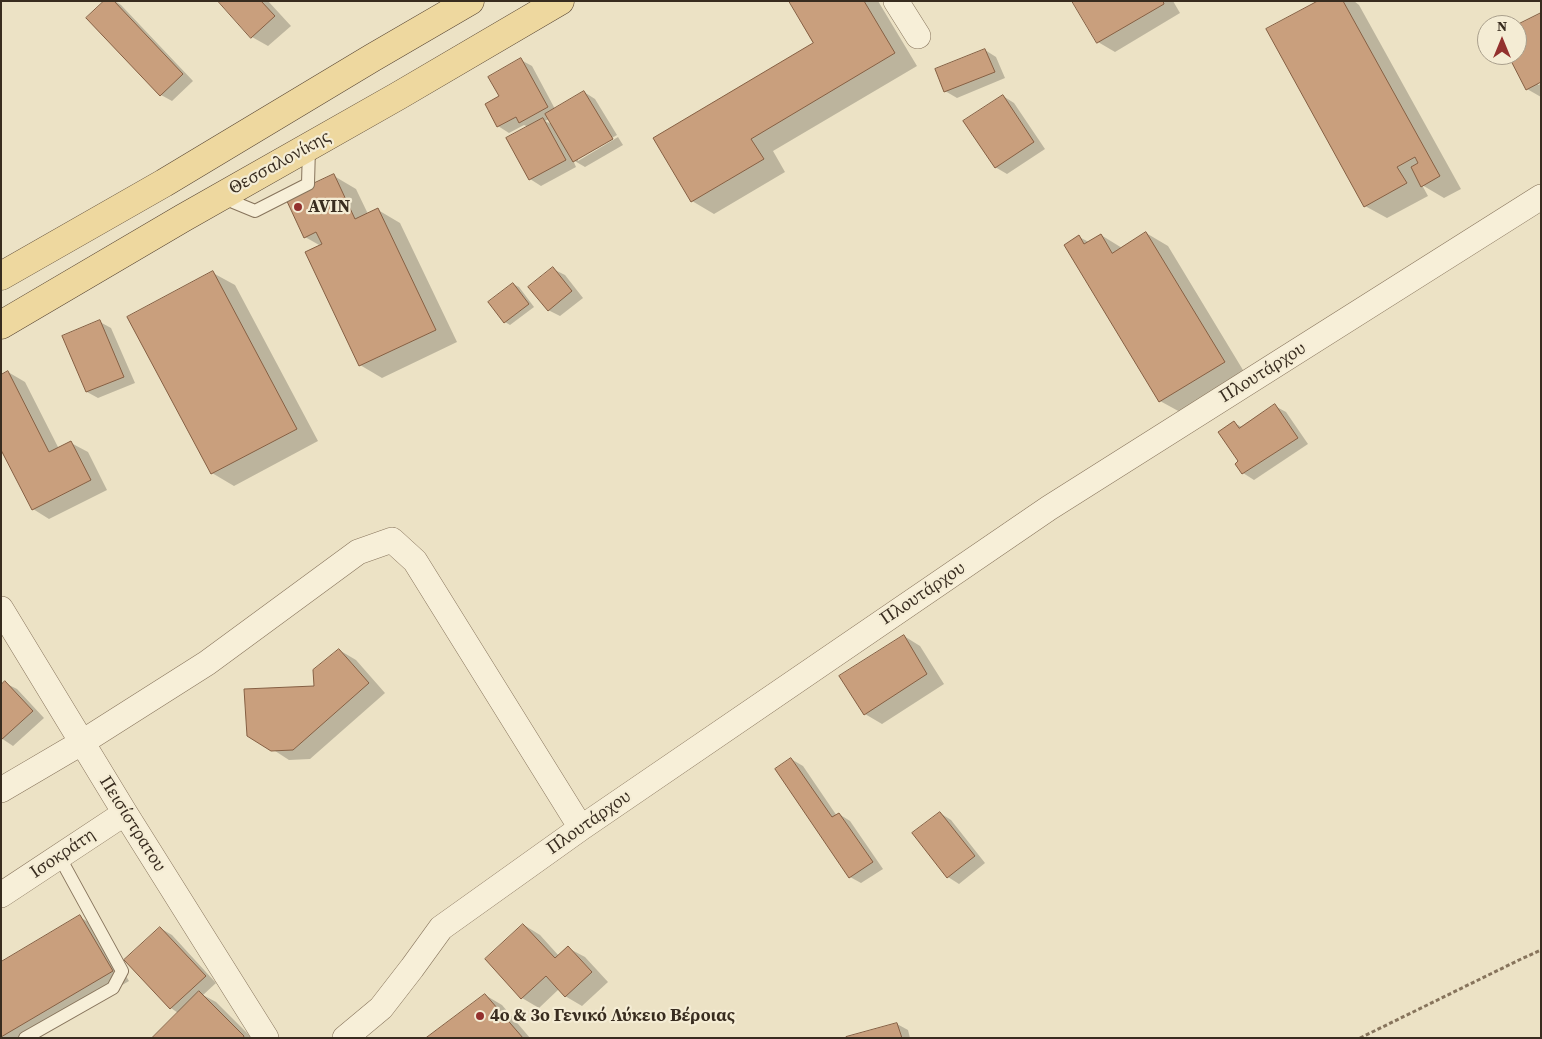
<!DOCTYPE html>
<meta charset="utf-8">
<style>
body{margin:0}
#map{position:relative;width:1542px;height:1039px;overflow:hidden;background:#ece2c5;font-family:"Source Serif 4",serif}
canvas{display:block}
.frame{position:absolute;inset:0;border:2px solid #382c1f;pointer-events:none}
.north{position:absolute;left:1477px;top:15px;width:50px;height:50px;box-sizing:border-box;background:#f4ecd4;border:1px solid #a99f8c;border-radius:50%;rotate:0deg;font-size:14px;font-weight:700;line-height:20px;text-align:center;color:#382c1f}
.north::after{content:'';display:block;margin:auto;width:18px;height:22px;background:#93312e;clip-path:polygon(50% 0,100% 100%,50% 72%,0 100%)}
</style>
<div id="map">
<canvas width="1542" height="1039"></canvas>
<div class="frame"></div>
<div class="north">N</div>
</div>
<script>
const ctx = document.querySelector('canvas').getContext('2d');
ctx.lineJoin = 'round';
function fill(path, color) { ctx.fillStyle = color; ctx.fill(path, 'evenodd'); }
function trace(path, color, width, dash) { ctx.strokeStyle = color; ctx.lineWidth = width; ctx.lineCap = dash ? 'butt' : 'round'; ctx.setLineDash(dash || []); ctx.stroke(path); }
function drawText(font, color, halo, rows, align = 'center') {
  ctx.font = font + ' "Source Serif 4",serif'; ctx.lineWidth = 4.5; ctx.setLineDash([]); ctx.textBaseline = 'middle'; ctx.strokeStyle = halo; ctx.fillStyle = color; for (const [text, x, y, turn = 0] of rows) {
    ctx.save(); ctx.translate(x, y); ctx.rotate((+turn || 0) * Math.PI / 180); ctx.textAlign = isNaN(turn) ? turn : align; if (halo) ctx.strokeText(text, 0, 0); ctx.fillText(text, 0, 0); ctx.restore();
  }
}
fill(new Path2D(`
 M 106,1 L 115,1 L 121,5 L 193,81 L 172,101 L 161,95 Z
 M 220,1 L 268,1 L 291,26 L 268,46 L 252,37 Z
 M 790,1 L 878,1 L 917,66 L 773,151 L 785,172 L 714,214 L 692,201 L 654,139 L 815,43 Z
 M 1074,1 L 1173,1 L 1180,13 L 1115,52 L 1098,42 Z
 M 1320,1 L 1354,1 L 1359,5 L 1461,189 L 1444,198 L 1422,185 L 1428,196 L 1387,218 L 1365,206 Z
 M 1541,14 L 1541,81 L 1538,82 L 1538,85 L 1541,84 L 1541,97 L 1527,89 L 1510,55 L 1517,55 L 1517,38 L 1522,36 L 1517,26 Z
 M 985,50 L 996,57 L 1005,78 L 957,98 L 945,91 Z
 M 521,60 L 532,66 L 555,109 L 584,92 L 595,99 L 617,135 L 578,158 L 578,161 L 618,137 L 623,145 L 585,167 L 573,160 L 576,167 L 541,186 L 530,179 L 529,127 L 524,125 L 509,133 L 498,126 L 501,97 ZM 549,119 L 553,125 L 545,121 Z
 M 1003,96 L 1014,103 L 1045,149 L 1007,174 L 995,167 Z
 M 334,176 L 356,189 L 368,214 L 378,210 L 400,223 L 457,342 L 382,378 L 360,365 L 321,246 L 305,237 Z
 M 1146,233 L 1168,246 L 1246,375 L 1182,413 L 1160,401 L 1079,237 L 1089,242 L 1101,235 L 1122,248 Z
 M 553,269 L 565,275 L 583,298 L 560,316 L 548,310 Z
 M 213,273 L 235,285 L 318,441 L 234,486 L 212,473 Z
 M 513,284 L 519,287 L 534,307 L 510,325 L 505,322 Z
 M 100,322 L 111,328 L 135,383 L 98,398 L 87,392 Z
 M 8,372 L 25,382 L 59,449 L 71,443 L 88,452 L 107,490 L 49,519 L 33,509 Z
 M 1275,406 L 1286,412 L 1308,444 L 1254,480 L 1243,473 L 1236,464 L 1240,462 L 1234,423 L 1242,427 Z
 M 904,636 L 920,646 L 944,684 L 882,724 L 865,714 Z
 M 339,650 L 356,660 L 385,693 L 310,759 L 289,760 L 272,749 L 315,687 Z
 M 5,683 L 17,689 L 44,718 L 13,746 L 1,738 Z
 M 791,759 L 803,766 L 837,816 L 839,814 L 850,821 L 883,869 L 861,883 L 850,877 Z
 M 940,813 L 951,820 L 985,863 L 959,884 L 948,877 L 914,834 Z
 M 80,917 L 96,927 L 129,981 L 33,1038 L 1,1038 L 1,963 Z
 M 524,925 L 540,935 L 559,956 L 568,948 L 585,957 L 608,982 L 582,1006 L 565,996 L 559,989 L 539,1008 L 522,998 Z
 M 160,928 L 172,935 L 216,983 L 203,995 L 216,1002 L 252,1038 L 154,1038 L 178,1013 L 171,1008 L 126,960 Z
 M 485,995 L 502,1005 L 530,1038 L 428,1038 Z
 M 897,1024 L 908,1030 L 910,1038 L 850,1038 Z`), '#0003');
const building = new Path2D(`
 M 104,1 L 114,1 L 183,74 L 160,96 L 86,18 Z
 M 218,1 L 261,1 L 275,16 L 251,38 Z
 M 789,1 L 864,1 L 895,53 L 751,139 L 764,159 L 691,202 L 653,138 L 813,43 Z
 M 1072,1 L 1163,1 L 1164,4 L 1097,43 Z
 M 1318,1 L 1343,1 L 1440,176 L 1421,187 L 1411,167 L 1418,163 L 1415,157 L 1397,167 L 1407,183 L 1364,207 L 1266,29 Z
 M 1541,13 L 1541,82 L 1526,90 L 1508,55 L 1517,55 L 1517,37 L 1520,35 L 1517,29 L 1517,25 Z
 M 985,49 L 995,72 L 944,92 L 935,69 Z
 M 521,58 L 548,107 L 519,123 L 516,117 L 497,127 L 485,104 L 499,96 L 488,77 Z
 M 584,91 L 613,139 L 573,162 L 545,114 Z
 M 1003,95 L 1034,142 L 995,168 L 963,121 Z
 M 543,118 L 566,160 L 529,180 L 506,138 Z
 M 334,174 L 355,219 L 378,208 L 436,330 L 359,366 L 305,252 L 322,244 L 316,232 L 304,238 L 285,197 Z
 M 1146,232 L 1225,362 L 1159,402 L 1064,245 L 1079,235 L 1084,244 L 1101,234 L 1112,253 Z
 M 553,267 L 572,291 L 548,311 L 528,287 Z
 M 213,271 L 297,429 L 211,474 L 127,317 Z
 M 513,283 L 529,304 L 504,323 L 488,302 Z
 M 100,320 L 124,377 L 86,392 L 62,336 Z
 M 8,371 L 49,452 L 71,441 L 91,480 L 32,510 L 1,450 L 1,375 Z
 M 1275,404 L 1298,438 L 1242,474 L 1235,464 L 1238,461 L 1218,432 L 1234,421 L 1239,428 Z
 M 904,635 L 927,674 L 864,715 L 839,676 Z
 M 339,649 L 369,683 L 293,750 L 271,751 L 247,736 L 244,689 L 314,686 L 313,670 Z
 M 5,681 L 33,711 L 1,740 L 1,685 Z
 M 791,758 L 832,817 L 839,813 L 873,862 L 849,878 L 775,769 Z
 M 940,812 L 975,856 L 947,878 L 912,833 Z
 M 80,915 L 113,971 L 1,1037 L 1,962 Z
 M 523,924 L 555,958 L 568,946 L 592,972 L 565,997 L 546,976 L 521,999 L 485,959 Z
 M 160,927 L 206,976 L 170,1009 L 124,960 Z
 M 199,991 L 244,1036 L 243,1038 L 152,1038 Z
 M 485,994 L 523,1038 L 426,1038 Z
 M 897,1023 L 902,1038 L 846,1038 L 846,1037 Z`);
fill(building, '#c99f7d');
trace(building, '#855f43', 1);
const lane = new Path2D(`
 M 221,197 L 255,211 L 308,184 L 309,147
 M 25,1038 L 113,988 L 122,971 L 59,856`);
const street = new Path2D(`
 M 896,1 L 918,36
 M 1,609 L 125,813 L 266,1038
 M 1,790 L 81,743 L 207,663 L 358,552 L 392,540 L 415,561 L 581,828
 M 1,895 L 125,813
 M 345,1038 L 381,1008 L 412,968 L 441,928 L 581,828 L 1049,508 L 1541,197`);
const primary = new Path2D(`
 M 1,276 L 164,183 L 372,58 L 470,1
 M 1,325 L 183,218 L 398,96 L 560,1`);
trace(lane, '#87745c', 14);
trace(street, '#87745c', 26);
trace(primary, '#554230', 29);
trace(new Path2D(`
 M 1360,1038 L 1519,960 L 1541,950`), '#87745c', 3, [4, 2.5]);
trace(lane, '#f7efd8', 12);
trace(street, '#f7efd8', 25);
trace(primary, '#eed89f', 28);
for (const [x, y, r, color] of [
 [298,207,5,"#93312e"],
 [480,1016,5,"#93312e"]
]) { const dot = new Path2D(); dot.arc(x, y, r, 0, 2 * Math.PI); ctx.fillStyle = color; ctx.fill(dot); trace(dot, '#f4ecd4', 2); }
drawText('18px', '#382c1f', '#f4ecd4', [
 ["Θεσσαλονίκης",280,163,-29],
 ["Πλουτάρχου",1263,373,-32],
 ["Πλουτάρχου",923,594,-34],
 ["Πλουτάρχου",589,823,-35],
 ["Πεισίστρατου",132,824,58],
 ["Ισοκράτη",63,854,-34]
]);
drawText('bold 18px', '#382c1f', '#f4ecd4', [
 ["AVIN",308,207],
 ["4ο & 3ο Γενικό Λύκειο Βέροιας",490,1016]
], 'left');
</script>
